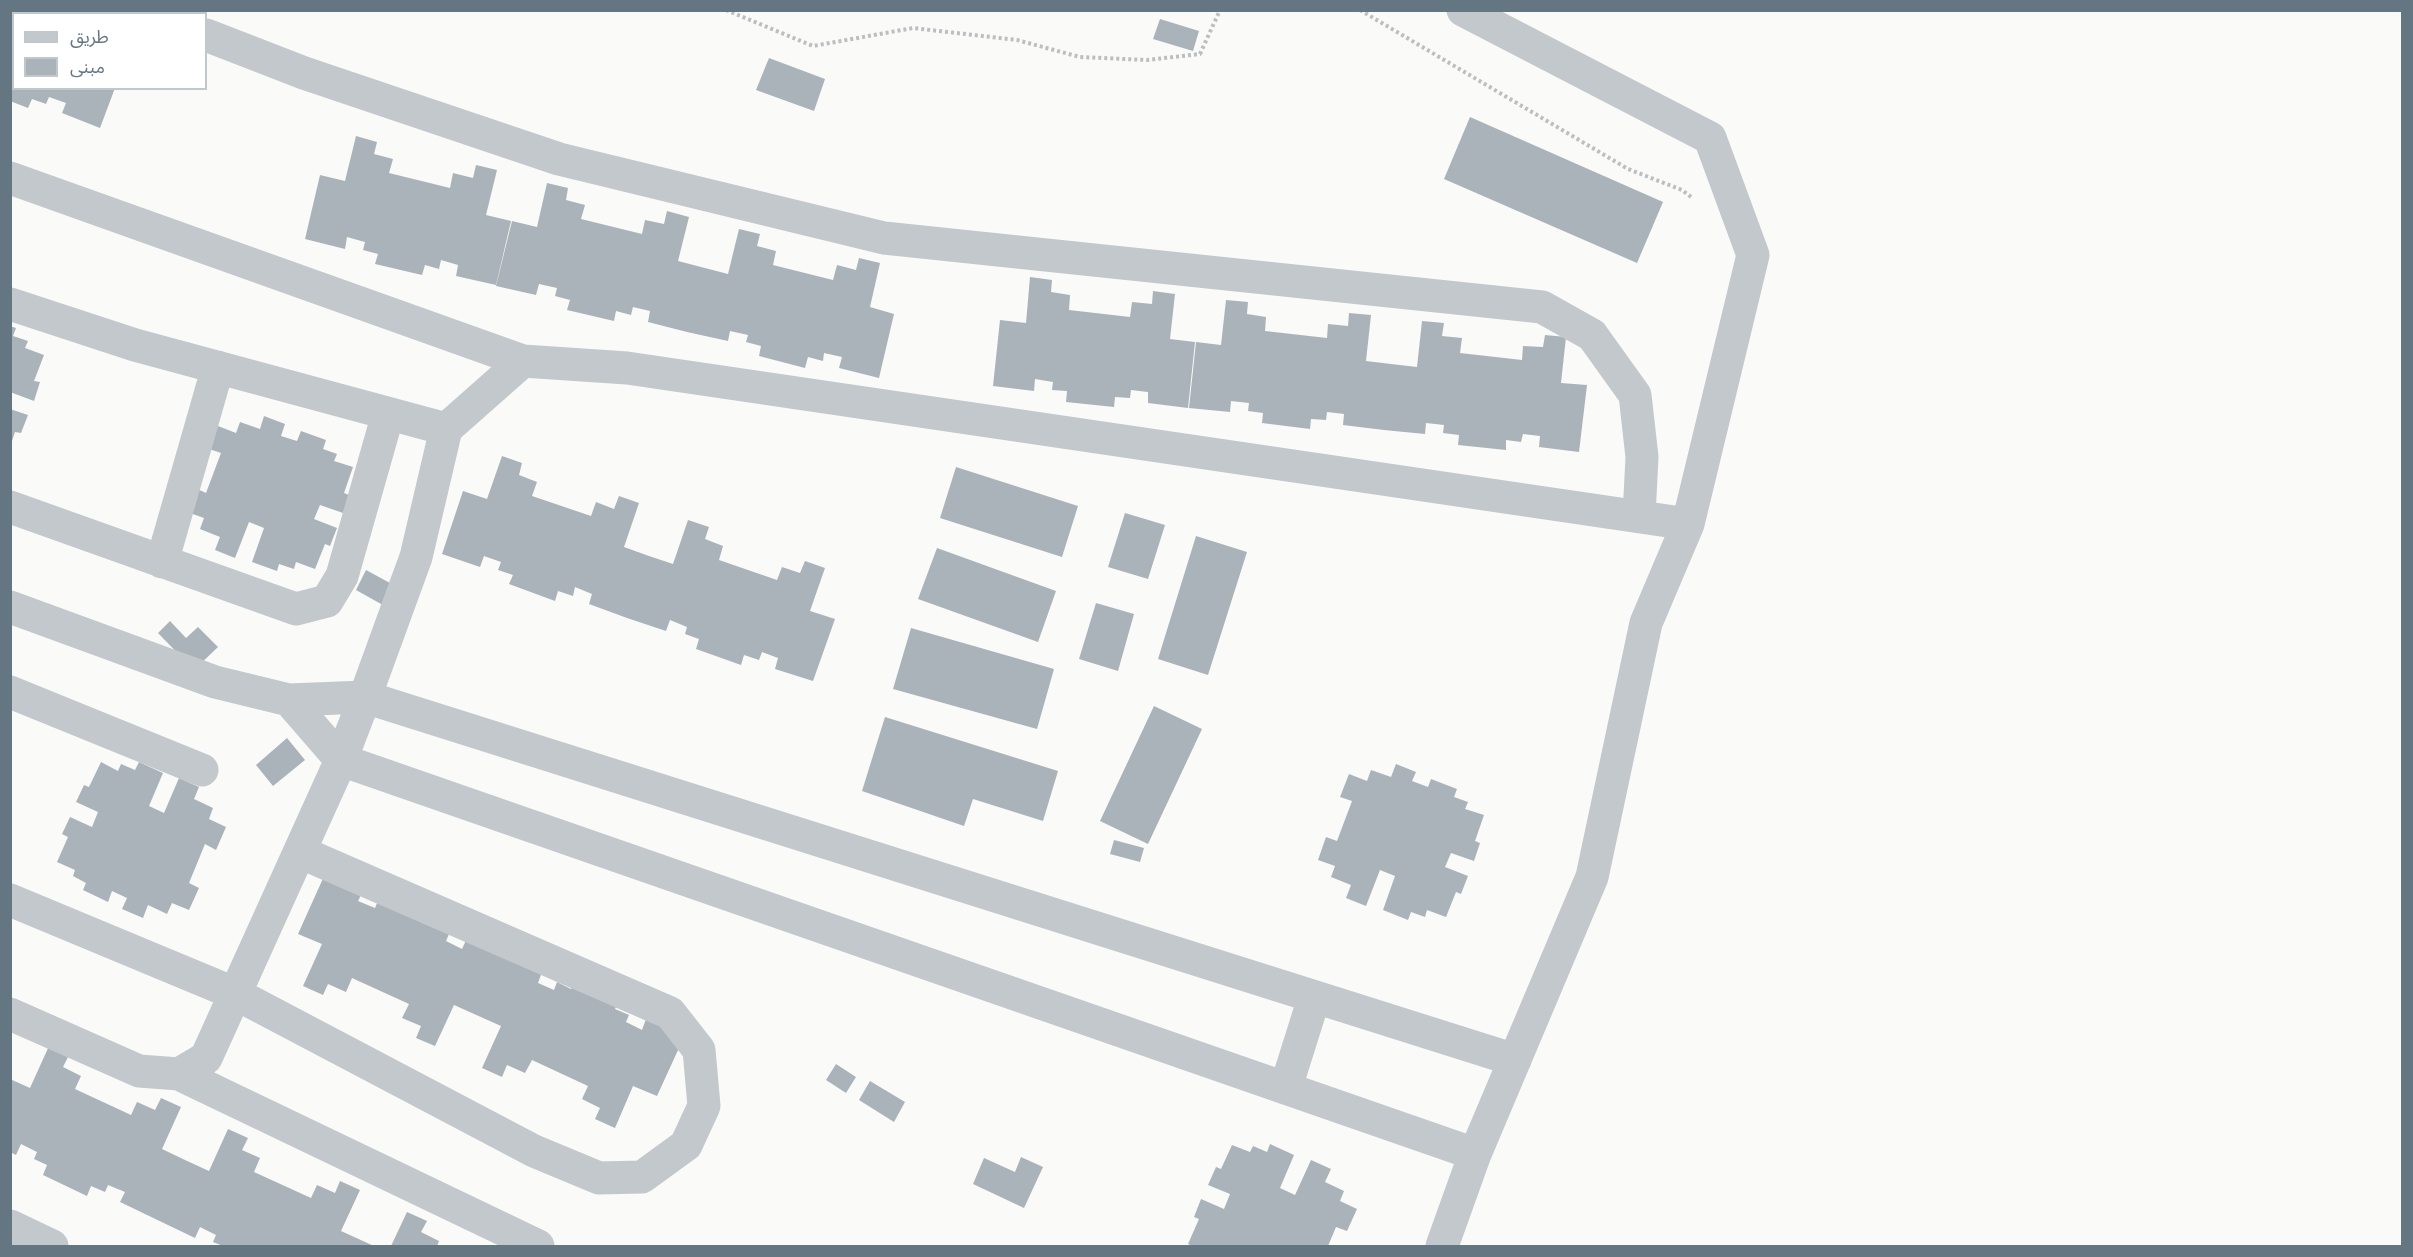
<!DOCTYPE html>
<meta charset="utf-8">
<style>
body{margin:0}
#map{position:relative;width:2413px;height:1257px;overflow:hidden;background:#fafaf8;font-family:"Space Grotesk","Noto Sans Arabic",sans-serif}
canvas{display:block}
.frame{position:absolute;inset:0;border:12px solid #657683;pointer-events:none}
.legend{position:absolute;left:12px;top:12px;width:195px;height:78px;box-sizing:border-box;background:#fff;border:2px solid #c1c8cd;margin:0;padding:8px 10px;list-style:none;font-size:18px;color:#657683}
.legend li{display:flex;align-items:center;gap:12px;height:30px}
.legend b{width:30px;border:2px solid #c1c8cd}
</style>
<div id="map">
<canvas width="2413" height="1257"></canvas>
<div class="frame"></div>
<ul class="legend">
<li><b style="height:8px;background:#c3c8cc"></b>طريق</li>
<li><b style="height:16px;background:#aab3b9"></b>مبنى</li>
</ul>
</div>
<script>
const ctx = document.querySelector('canvas').getContext('2d');
ctx.lineJoin = 'round';
function fill(path, color) { ctx.fillStyle = color; ctx.fill(path, 'evenodd'); }
function trace(path, color, width, dash) { ctx.strokeStyle = color; ctx.lineWidth = width; ctx.lineCap = dash ? 'butt' : 'round'; ctx.setLineDash(dash || []); ctx.stroke(path); }
fill(new Path2D(`
 M 10,10 L 28,10 L 35,13 L 14,14 L 14,88 L 115,88 L 100,128 L 62,113 L 66,103 L 49,97 L 46,104 L 32,99 L 28,108 L 10,101 Z
 M 95,10 L 105,10 L 113,13 L 93,14 Z
 M 1160,19 L 1199,31 L 1193,51 L 1153,39 Z
 M 769,58 L 825,79 L 814,111 L 756,90 Z
 M 1470,117 L 1663,202 L 1637,263 L 1444,179 Z
 M 356,136 L 377,142 L 374,154 L 393,159 L 389,173 L 450,188 L 453,173 L 473,178 L 476,165 L 497,170 L 486,215 L 511,221 L 496,285 L 456,276 L 458,265 L 441,260 L 439,269 L 425,265 L 422,275 L 375,264 L 378,254 L 363,250 L 365,242 L 347,237 L 345,249 L 305,239 L 320,175 L 345,181 Z
 M 547,183 L 568,188 L 566,200 L 585,205 L 581,219 L 642,234 L 645,220 L 664,224 L 667,211 L 689,217 L 678,261 L 728,274 L 739,229 L 760,234 L 757,246 L 776,251 L 773,265 L 833,280 L 837,265 L 856,270 L 859,258 L 880,263 L 870,307 L 894,314 L 879,378 L 839,368 L 842,357 L 824,353 L 823,361 L 808,357 L 805,368 L 759,356 L 761,346 L 746,342 L 748,335 L 730,331 L 728,341 L 687,332 L 648,322 L 650,311 L 633,307 L 631,315 L 616,311 L 614,321 L 567,310 L 570,300 L 555,296 L 557,288 L 539,284 L 536,295 L 496,286 L 512,221 L 537,227 Z
 M 1030,277 L 1052,280 L 1051,292 L 1070,295 L 1069,310 L 1130,317 L 1132,302 L 1152,304 L 1153,291 L 1175,294 L 1170,339 L 1195,342 L 1188,408 L 1148,403 L 1148,392 L 1131,390 L 1130,398 L 1115,397 L 1114,407 L 1066,402 L 1067,391 L 1052,390 L 1053,382 L 1035,379 L 1034,391 L 993,386 L 1000,320 L 1026,323 Z
 M 1226,300 L 1248,302 L 1247,314 L 1266,317 L 1265,331 L 1327,338 L 1328,324 L 1348,326 L 1349,313 L 1371,315 L 1366,361 L 1391,364 L 1417,367 L 1422,321 L 1444,323 L 1442,336 L 1462,338 L 1460,353 L 1522,360 L 1523,346 L 1543,347 L 1545,335 L 1566,337 L 1561,383 L 1587,385 L 1579,452 L 1539,447 L 1540,436 L 1523,434 L 1521,442 L 1506,440 L 1506,450 L 1458,445 L 1459,435 L 1443,433 L 1444,425 L 1426,423 L 1425,434 L 1384,430 L 1343,425 L 1344,414 L 1327,412 L 1326,420 L 1311,419 L 1310,429 L 1262,423 L 1263,413 L 1248,411 L 1249,403 L 1231,401 L 1230,412 L 1189,408 L 1196,342 L 1221,345 Z
 M 10,326 L 16,328 L 13,336 L 28,341 L 25,348 L 44,355 L 34,381 L 40,382 L 34,401 L 10,392 Z
 M 10,409 L 28,415 L 21,433 L 15,432 L 11,444 Z
 M 264,416 L 285,424 L 281,436 L 297,441 L 301,431 L 326,440 L 323,449 L 337,454 L 334,461 L 353,467 L 344,493 L 349,495 L 343,513 L 320,505 L 314,519 L 337,528 L 330,546 L 325,544 L 315,569 L 296,562 L 294,569 L 279,564 L 277,571 L 252,562 L 264,528 L 249,522 L 235,558 L 215,550 L 220,537 L 200,529 L 204,518 L 187,512 L 195,488 L 206,493 L 221,453 L 209,449 L 218,426 L 236,433 L 240,422 L 260,429 Z
 M 502,456 L 522,463 L 519,475 L 537,482 L 532,496 L 591,516 L 596,502 L 614,509 L 619,496 L 639,503 L 624,547 L 649,556 L 673,564 L 688,520 L 709,527 L 705,539 L 723,546 L 719,560 L 777,580 L 782,567 L 800,573 L 805,561 L 825,568 L 810,611 L 835,619 L 813,681 L 775,669 L 778,658 L 762,652 L 759,660 L 744,655 L 741,665 L 696,649 L 699,639 L 685,634 L 687,627 L 670,620 L 666,631 L 627,618 L 589,604 L 592,594 L 575,587 L 573,596 L 558,591 L 555,601 L 509,584 L 513,575 L 498,570 L 501,562 L 484,556 L 480,567 L 442,554 L 463,491 L 487,499 Z
 M 956,467 L 1078,506 L 1062,557 L 940,518 Z
 M 1125,513 L 1165,525 L 1148,579 L 1108,567 Z
 M 1196,536 L 1247,552 L 1208,675 L 1158,659 Z
 M 937,548 L 1056,591 L 1038,642 L 918,599 Z
 M 366,570 L 401,589 L 390,609 L 356,590 Z
 M 1096,603 L 1134,614 L 1118,671 L 1079,659 Z
 M 170,621 L 186,638 L 198,627 L 218,647 L 194,670 L 158,633 Z
 M 911,628 L 1054,669 L 1037,729 L 893,689 Z
 M 1154,706 L 1202,729 L 1148,844 L 1100,821 Z
 M 885,717 L 1058,771 L 1043,821 L 973,799 L 964,826 L 862,791 Z
 M 287,738 L 305,760 L 273,786 L 256,765 Z
 M 101,762 L 118,771 L 121,764 L 135,770 L 139,762 L 163,773 L 149,806 L 164,813 L 179,778 L 199,787 L 194,799 L 213,808 L 209,819 L 226,827 L 216,850 L 205,844 L 189,883 L 199,888 L 189,910 L 172,903 L 167,914 L 148,905 L 143,918 L 122,909 L 127,898 L 112,891 L 108,902 L 83,890 L 86,883 L 73,876 L 75,870 L 57,862 L 68,837 L 62,834 L 70,817 L 92,827 L 98,812 L 76,802 L 84,785 L 89,787 Z
 M 1396,764 L 1416,772 L 1412,781 L 1428,787 L 1431,779 L 1457,789 L 1454,797 L 1468,802 L 1465,809 L 1484,815 L 1475,841 L 1480,843 L 1474,861 L 1451,853 L 1445,867 L 1468,876 L 1461,894 L 1456,892 L 1446,917 L 1427,910 L 1425,917 L 1411,912 L 1408,920 L 1383,910 L 1395,876 L 1380,870 L 1366,906 L 1346,898 L 1351,885 L 1331,877 L 1335,866 L 1318,860 L 1326,837 L 1337,841 L 1352,801 L 1340,797 L 1349,774 L 1367,781 L 1371,770 L 1391,777 Z
 M 1114,840 L 1144,848 L 1140,862 L 1110,854 Z
 M 325,874 L 363,891 L 358,901 L 375,908 L 378,901 L 449,934 L 446,941 L 462,949 L 467,938 L 542,972 L 538,983 L 554,990 L 557,982 L 571,989 L 576,979 L 619,999 L 615,1009 L 629,1015 L 626,1022 L 642,1030 L 646,1019 L 684,1037 L 657,1096 L 633,1086 L 615,1128 L 595,1119 L 600,1108 L 582,1099 L 588,1086 L 532,1060 L 525,1073 L 507,1065 L 502,1077 L 482,1068 L 501,1026 L 454,1005 L 435,1046 L 416,1038 L 421,1026 L 402,1018 L 409,1004 L 352,978 L 346,992 L 328,984 L 323,995 L 303,986 L 322,944 L 298,934 Z
 M 49,1046 L 69,1055 L 63,1067 L 81,1076 L 75,1089 L 131,1115 L 137,1102 L 155,1110 L 161,1098 L 181,1107 L 162,1149 L 185,1160 L 209,1171 L 228,1129 L 248,1138 L 242,1150 L 260,1158 L 254,1172 L 311,1198 L 317,1185 L 335,1193 L 340,1181 L 360,1190 L 341,1231 L 374,1246 L 223,1246 L 213,1242 L 216,1235 L 200,1227 L 195,1238 L 120,1202 L 125,1192 L 108,1185 L 105,1192 L 91,1186 L 87,1196 L 43,1175 L 47,1165 L 34,1159 L 37,1152 L 21,1144 L 16,1155 L 10,1152 L 10,1079 L 30,1088 Z
 M 836,1064 L 856,1077 L 846,1093 L 826,1080 Z
 M 870,1081 L 905,1102 L 894,1122 L 859,1100 Z
 M 1270,1144 L 1294,1155 L 1280,1188 L 1295,1195 L 1311,1160 L 1331,1169 L 1325,1182 L 1344,1191 L 1340,1201 L 1357,1209 L 1347,1231 L 1336,1227 L 1328,1246 L 1193,1246 L 1188,1244 L 1199,1219 L 1194,1217 L 1201,1199 L 1224,1209 L 1230,1194 L 1208,1185 L 1216,1167 L 1221,1169 L 1232,1145 L 1250,1152 L 1253,1146 L 1267,1152 Z
 M 1021,1157 L 1043,1167 L 1024,1208 L 973,1184 L 984,1158 L 1015,1172 Z
 M 407,1212 L 427,1221 L 421,1232 L 439,1241 L 437,1246 L 391,1246 Z`), '#aab3b9');
trace(new Path2D(`
 M 726,10 L 813,46 L 913,28 L 1017,40 L 1080,57 L 1147,60 L 1200,54 L 1220,10
 M 1360,10 L 1628,169 L 1682,190 L 1691,197`), '#bbbfc2', 4, [3, 3]);
trace(new Path2D(`
 M 141,10 L 148,14
 M 206,35 L 304,73 L 559,159 L 884,238 L 1542,307 L 1592,335 L 1635,395 L 1642,457 L 1639,516
 M 10,178 L 523,361
 M 10,304 L 135,345 L 446,429
 M 10,507 L 296,609 L 327,601 L 342,576 L 388,414
 M 162,562 L 218,367
 M 10,607 L 215,682 L 289,700 L 365,697 L 1515,1060
 M 10,692 L 202,770
 M 289,700 L 341,760 L 1475,1154
 M 10,900 L 236,994 L 534,1151 L 599,1178 L 642,1177 L 686,1145 L 704,1106 L 699,1050 L 670,1013 L 300,852
 M 10,1014 L 139,1071 L 179,1074 L 206,1058 L 341,760 L 365,697 L 416,557 L 446,429 L 523,361 L 627,368 L 1688,524
 M 179,1074 L 538,1246
 M 1286,1087 L 1314,998
 M 10,1226 L 52,1246
 M 1442,1246 L 1475,1154 L 1592,877 L 1646,623 L 1688,524 L 1753,255 L 1710,138 L 1463,10`), '#c3c8cc', 33);
</script>
